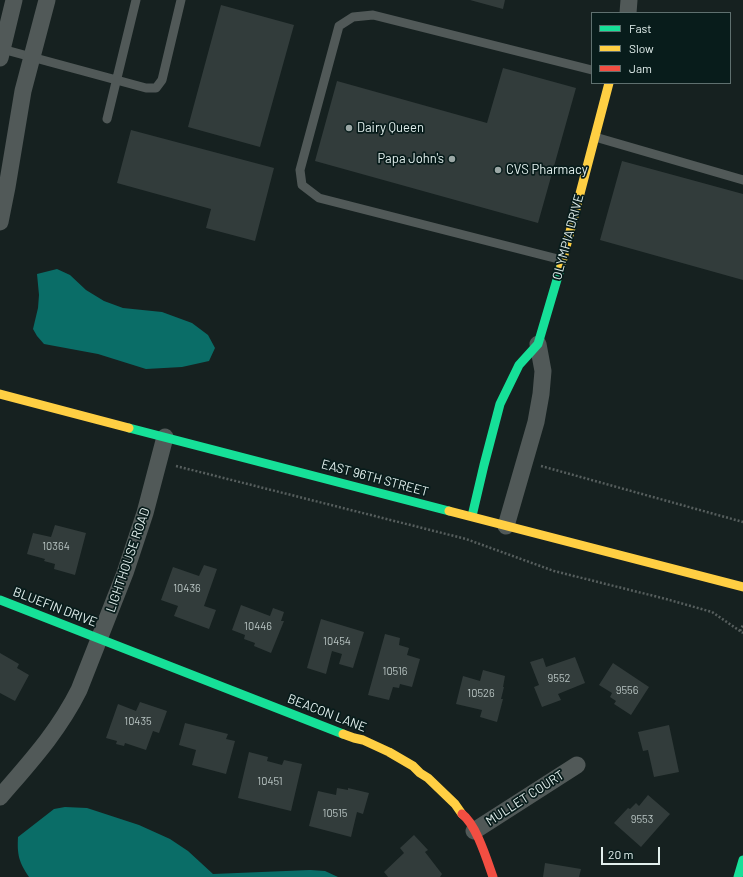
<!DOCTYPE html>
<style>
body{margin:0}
#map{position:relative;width:743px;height:877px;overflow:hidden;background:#162120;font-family:Barlow,sans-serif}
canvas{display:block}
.legend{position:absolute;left:591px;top:12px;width:140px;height:72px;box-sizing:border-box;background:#081c1b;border:1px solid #5f706f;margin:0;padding:5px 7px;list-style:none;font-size:12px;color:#e2efed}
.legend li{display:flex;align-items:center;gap:8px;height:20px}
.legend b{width:20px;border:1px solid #5f706f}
.scale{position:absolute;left:601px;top:847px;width:59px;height:18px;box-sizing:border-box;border:2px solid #e2efed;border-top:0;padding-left:5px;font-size:12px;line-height:14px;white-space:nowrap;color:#e2efed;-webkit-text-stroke:3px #081c1b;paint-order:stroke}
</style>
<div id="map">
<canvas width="743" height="877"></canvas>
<ul class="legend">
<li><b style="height:5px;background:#16e098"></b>Fast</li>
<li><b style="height:5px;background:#ffcf43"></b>Slow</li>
<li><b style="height:5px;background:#f24e42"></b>Jam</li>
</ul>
<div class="scale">20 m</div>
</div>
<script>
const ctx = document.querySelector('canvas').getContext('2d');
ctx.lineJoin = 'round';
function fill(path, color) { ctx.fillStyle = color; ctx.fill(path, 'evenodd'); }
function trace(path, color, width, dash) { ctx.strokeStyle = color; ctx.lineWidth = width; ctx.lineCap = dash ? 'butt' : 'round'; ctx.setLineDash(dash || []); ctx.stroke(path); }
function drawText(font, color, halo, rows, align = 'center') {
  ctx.font = font + ' Barlow,sans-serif'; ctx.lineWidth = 3.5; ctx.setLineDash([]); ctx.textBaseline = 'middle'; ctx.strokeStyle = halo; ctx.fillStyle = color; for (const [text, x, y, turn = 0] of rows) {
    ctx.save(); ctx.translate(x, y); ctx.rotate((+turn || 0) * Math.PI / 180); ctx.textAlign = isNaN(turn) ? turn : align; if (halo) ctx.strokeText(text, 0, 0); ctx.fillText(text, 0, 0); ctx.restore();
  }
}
fill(new Path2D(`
 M 57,269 L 70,275 L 86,290 L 104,301 L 123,308 L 162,312 L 192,323 L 208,335 L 215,348 L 209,361 L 182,367 L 146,369 L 98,354 L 44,344 L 37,336 L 33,329 L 38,308 L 39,295 L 37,274 Z
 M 65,807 L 87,808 L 139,825 L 170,839 L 188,851 L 213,874 L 310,870 L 325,871 L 338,877 L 29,877 C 19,862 17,855 18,837 L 54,809 Z`), '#0a6d67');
fill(new Path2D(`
 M 470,0 L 505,0 L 503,9 Z
 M 221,5 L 294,25 L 260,147 L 188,127 Z
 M 503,68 L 576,88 L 538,223 L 315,161 L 337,81 L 487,123 Z
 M 131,130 L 274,168 L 255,241 L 206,228 L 211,209 L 117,183 Z
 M 622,161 L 743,194 L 743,280 L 600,240 Z
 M 55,525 L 86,533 L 75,575 L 54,569 L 55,564 L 44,561 L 45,559 L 27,554 L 33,533 L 51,537 Z
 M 204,565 L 217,569 L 204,606 L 216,610 L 209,629 L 174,616 L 178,606 L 161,600 L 173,567 L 199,576 Z
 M 241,605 L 270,616 L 273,608 L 284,612 L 281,621 L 284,621 L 271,653 L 254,646 L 255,643 L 244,639 L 245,635 L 232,630 Z
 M 321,619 L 364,632 L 353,668 L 339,664 L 342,654 L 332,651 L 326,674 L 307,668 Z
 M 385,634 L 400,638 L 399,645 L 409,648 L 407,655 L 420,659 L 412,687 L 400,684 L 399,688 L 393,687 L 389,700 L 368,695 Z
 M 0,653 L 19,664 L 17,668 L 29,675 L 15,701 L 0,693 Z
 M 575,657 L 585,683 L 558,694 L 561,700 L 542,707 L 534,687 L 539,685 L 530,662 L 543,658 L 546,667 Z
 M 613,663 L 649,687 L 631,715 L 614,704 L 616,701 L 610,697 L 612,693 L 599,685 Z
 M 483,670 L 505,676 L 503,687 L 504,687 L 501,699 L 503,699 L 497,722 L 480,717 L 482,710 L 456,704 L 463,676 L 480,681 Z
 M 140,702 L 167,711 L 159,733 L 153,731 L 146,750 L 125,743 L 124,746 L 116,744 L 117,741 L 106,738 L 118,704 L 136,711 Z
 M 185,723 L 228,734 L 226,739 L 235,741 L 226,774 L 192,765 L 196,750 L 179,745 Z
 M 669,725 L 679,772 L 654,777 L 648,750 L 643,751 L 638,732 Z
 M 249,752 L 268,757 L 267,761 L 282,765 L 284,760 L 302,764 L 291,811 L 238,798 Z
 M 337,788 L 348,790 L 348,788 L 369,793 L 363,814 L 357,812 L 351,837 L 309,826 L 318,791 L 336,795 Z
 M 648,795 L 670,814 L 641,847 L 614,823 L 628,808 L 630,809 L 636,803 L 639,806 Z
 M 414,835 L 428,850 L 425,852 L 442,874 L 440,877 L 388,877 L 384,872 L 404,853 L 400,848 Z
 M 545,863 L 581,869 L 579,877 L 543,877 Z`), '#323c3b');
trace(new Path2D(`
 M 176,466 L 466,539 L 554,571 L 666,599 L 712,612 L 743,633
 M 541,466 L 743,522
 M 740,631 L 743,625`), '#565e5d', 2.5, [2, 2]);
trace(new Path2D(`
 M 2,49 L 146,88 L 156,88 L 162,80 L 181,0
 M 107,119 L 136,0
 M 595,137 L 743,180
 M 562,260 L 319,198 L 302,185 L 300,170 L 339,26 L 353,17 L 373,15 L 592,70`), '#515958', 9);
trace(new Path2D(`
 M 628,13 L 629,0
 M 0,58 L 14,0
 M 0,222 L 7,187 L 23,91 L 47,0
 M 506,526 L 536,422 L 541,394 L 543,371 L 538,344
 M 0,797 C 30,762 58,732 79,690 L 125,573 L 145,513 L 165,437
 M 474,831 L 577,765`), '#515958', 17);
trace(new Path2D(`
 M 129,428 L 449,511
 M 472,516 L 484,465 L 500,404 L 519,365 L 538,344 L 561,266
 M 0,600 L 343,734
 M 738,877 L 743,860`), '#16e098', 9);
trace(new Path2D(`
 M 561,266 L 609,83
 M 0,394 L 129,428
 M 449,511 L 743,587
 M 343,734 L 354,738 L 363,740 L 389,752 L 413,766 L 420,773 L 428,778 L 455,804 L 462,814`), '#ffcf43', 9);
trace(new Path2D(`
 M 462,814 C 476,824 487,860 493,877`), '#f24e42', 9);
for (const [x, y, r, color] of [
 [349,128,4,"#9ba7a5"],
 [452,159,4,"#9ba7a5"],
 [498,170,4,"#9ba7a5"]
]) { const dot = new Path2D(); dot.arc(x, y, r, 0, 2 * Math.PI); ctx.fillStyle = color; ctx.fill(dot); trace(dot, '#081c1b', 1.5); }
drawText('11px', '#b6c2c0', null, [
 ["10364",56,546],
 ["10436",187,588],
 ["10446",258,626],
 ["10454",337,641],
 ["10516",395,671],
 ["9552",559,678],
 ["9556",627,690],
 ["10526",481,693],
 ["10435",138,721],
 ["10451",270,781],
 ["10515",335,813],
 ["9553",642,819]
]);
drawText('13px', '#e2efed', '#081c1b', [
 ["Dairy Queen",357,128],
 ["Papa John's",444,159,"right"],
 ["CVS Pharmacy",506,170]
], 'left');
drawText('13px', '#e2efed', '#081c1b', [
 ["OLYMPIA DRIVE",568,237,-75],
 ["EAST 96TH STREET",375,478,15],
 ["LIGHTHOUSE ROAD",128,560,-71],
 ["BLUEFIN DRIVE",55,607,21],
 ["BEACON LANE",327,713,21],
 ["MULLET COURT",525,798,-33]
]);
</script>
